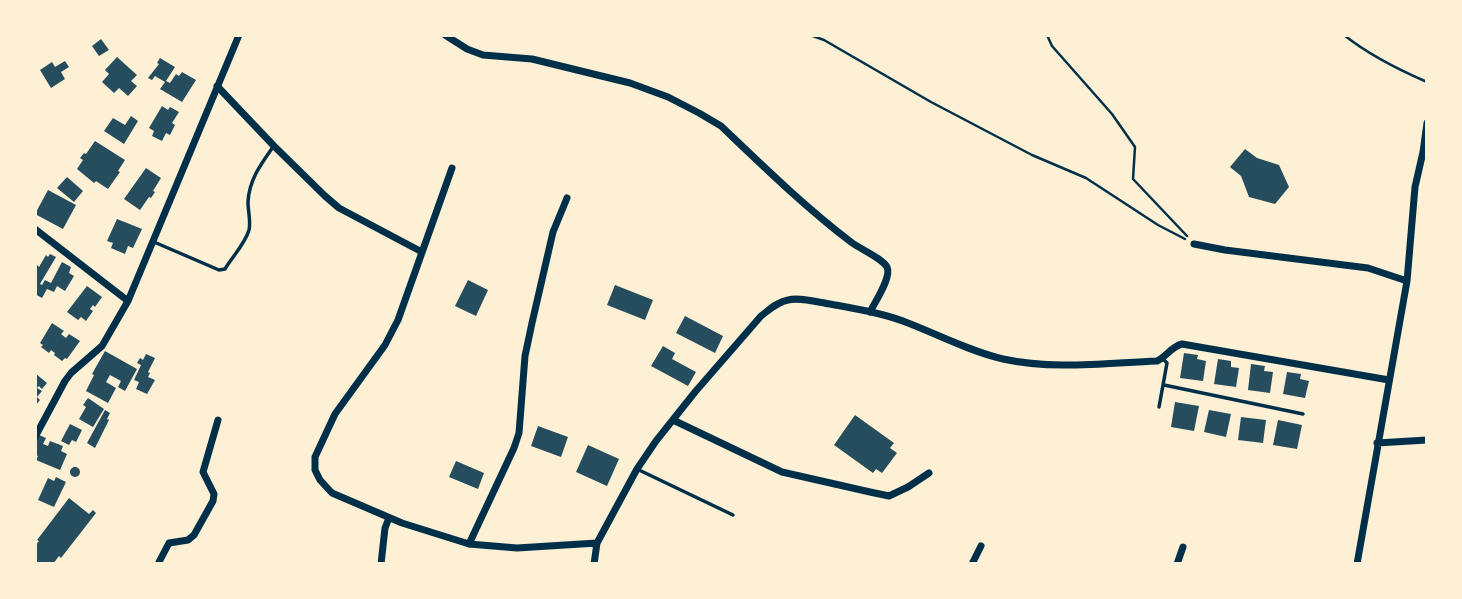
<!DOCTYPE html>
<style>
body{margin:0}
#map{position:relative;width:1462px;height:599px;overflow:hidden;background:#fdf0d5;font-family:Commissioner,sans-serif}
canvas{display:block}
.frame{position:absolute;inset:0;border:37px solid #fdf0d5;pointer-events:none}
</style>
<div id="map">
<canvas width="1462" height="599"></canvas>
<div class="frame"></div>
</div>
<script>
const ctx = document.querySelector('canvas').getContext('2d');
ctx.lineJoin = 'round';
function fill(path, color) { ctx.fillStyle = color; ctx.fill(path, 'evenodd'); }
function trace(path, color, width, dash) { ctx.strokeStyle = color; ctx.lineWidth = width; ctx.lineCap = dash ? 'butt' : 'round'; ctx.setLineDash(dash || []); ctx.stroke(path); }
fill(new Path2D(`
 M 101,39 L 109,50 L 99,56 L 92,46 Z
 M 117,57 L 137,75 L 131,81 L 137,86 L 128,96 L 119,88 L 114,93 L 102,82 L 109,74 L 105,70 Z
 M 160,58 L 175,67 L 166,81 L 170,83 L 176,74 L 179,76 L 182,72 L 196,80 L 182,102 L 160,89 L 165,82 L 155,76 L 152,80 L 148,78 L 159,64 L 157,63 Z
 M 65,61 L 69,67 L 61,72 L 65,79 L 51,88 L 40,70 L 52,62 L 55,67 Z
 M 162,106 L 168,110 L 170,107 L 179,112 L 172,123 L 175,125 L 170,135 L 166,133 L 162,141 L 152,136 L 154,131 L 149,128 Z
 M 131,116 L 138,121 L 124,144 L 104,131 L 113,118 L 125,125 Z
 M 95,141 L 125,160 L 118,171 L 120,172 L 108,189 L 96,181 L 94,183 L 77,169 L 83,160 L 80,158 L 84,153 L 86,154 Z
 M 1245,149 L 1257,158 L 1279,165 L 1289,187 L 1275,204 L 1249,197 L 1241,176 L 1230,167 Z
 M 146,168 L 161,178 L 153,191 L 155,192 L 151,198 L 149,197 L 140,210 L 124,199 Z
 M 67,177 L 83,191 L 74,202 L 57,188 Z
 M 48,190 L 76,205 L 63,229 L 35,214 Z
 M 117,219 L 142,229 L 133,248 L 128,246 L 125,254 L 111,248 L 113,243 L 107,241 Z
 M 50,254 L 56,257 L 40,284 L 42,285 L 45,280 L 51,283 L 62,262 L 71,267 L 69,273 L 74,276 L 65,291 L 57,286 L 54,292 L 47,289 L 42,298 L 35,294 L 35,269 L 37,265 L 39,267 L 46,255 L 48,257 Z
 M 468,280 L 488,290 L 476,316 L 455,306 Z
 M 615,285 L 653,300 L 645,320 L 607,305 Z
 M 87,286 L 102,297 L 95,307 L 93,305 L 90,309 L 93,311 L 86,321 L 81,317 L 78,320 L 67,312 Z
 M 685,316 L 723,336 L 715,353 L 676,333 Z
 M 52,323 L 64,331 L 61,334 L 66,338 L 69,334 L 80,341 L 67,359 L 65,358 L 62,361 L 54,355 L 55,353 L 51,350 L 49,353 L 41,347 L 43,345 L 40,343 Z
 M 663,346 L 675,353 L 672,359 L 696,372 L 688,386 L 651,366 Z
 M 105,351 L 137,369 L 125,391 L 118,387 L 121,381 L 110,375 L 106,382 L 116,388 L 108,403 L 86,391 L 94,375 L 92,374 Z
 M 1184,353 L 1198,355 L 1197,359 L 1206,361 L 1203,381 L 1180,378 Z
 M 146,354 L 155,358 L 148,372 L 150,373 L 148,377 L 155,380 L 147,394 L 136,389 L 139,382 L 134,380 L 141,365 L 137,363 L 140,358 L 143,360 Z
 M 1218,359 L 1231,361 L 1231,367 L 1239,368 L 1236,387 L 1214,384 Z
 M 1251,364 L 1265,366 L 1264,371 L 1273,372 L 1270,393 L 1248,390 Z
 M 1287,372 L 1301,374 L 1300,379 L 1309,381 L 1305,398 L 1283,394 Z
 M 35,373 L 47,383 L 42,389 L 39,386 L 37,388 L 42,391 L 37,397 L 40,400 L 35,406 Z
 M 88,398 L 104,409 L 93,427 L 79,419 L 86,407 L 83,405 Z
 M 1175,402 L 1199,406 L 1194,431 L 1171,427 Z
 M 105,410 L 110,413 L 107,419 L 109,420 L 95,448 L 87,443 Z
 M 1209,410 L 1231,414 L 1226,437 L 1204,432 Z
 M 855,415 L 894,443 L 890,448 L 897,453 L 882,473 L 876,469 L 873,473 L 834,445 Z
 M 1241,417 L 1266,420 L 1263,443 L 1238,440 Z
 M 1278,420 L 1302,425 L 1297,449 L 1273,445 Z
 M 70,424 L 82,430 L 76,442 L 72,440 L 69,445 L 61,441 Z
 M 538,426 L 568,437 L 561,457 L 531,446 Z
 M 39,435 L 46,438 L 43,444 L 48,446 L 50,441 L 63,446 L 61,451 L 67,454 L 60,470 L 36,460 L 38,456 L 35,455 L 35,443 Z
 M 588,445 L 619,459 L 607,486 L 576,472 Z
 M 456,461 L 484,473 L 478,489 L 449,477 Z
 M70 472a5 5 0 1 1 10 0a5 5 0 1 1-10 0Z
 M 56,477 L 66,482 L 54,507 L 38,500 L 48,478 L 54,481 Z
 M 69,498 L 89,514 L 93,510 L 96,513 L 61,558 L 59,556 L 53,564 L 35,564 L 35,546 L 39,541 L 37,540 Z`), '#264d5e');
trace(new Path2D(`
 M 810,35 L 824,40 L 931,102 L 1032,155 L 1086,178 L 1158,225 L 1185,239
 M 1047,35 L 1052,46 L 1112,114 L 1135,147 L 1133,179 L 1187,236
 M 1344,35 C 1369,55 1397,69 1427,82`), '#003049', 2.5);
trace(new Path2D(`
 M 154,242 L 219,270 L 225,269 C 232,257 245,244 249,230 C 251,221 248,212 248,202 C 249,180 261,164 273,147
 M 1164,385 L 1303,414
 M 1159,407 L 1167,363 L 1163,359
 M 639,470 L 733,515`), '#003049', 3.5);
trace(new Path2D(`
 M 445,35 L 467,49 L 483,55 L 532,59 L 630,83 L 668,97 L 699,113 L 721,126 C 763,166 805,207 851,242 C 860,249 882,258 887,267 C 892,277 875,302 870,312
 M 217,86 L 274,146 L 325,196 L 339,208 L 422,252
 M 452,168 L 398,320 L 385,345 L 335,414 L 315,457 L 315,470 L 320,480 L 332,493 L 402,523 L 469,544 L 517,548 L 597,543
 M 35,229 L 128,301
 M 1194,244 L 1225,250 L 1368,268 L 1407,281
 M 673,420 L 782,472 L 870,492 L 889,496 L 908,487 L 929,473
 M 35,437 L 65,381 L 71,373 L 102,346 L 128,301 L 239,35
 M 1377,443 L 1427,440
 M 469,544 L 514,448 L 519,433 L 525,356 L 532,323 L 553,232 L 567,198
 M 158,564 L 169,543 L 188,540 L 194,535 L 213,501 L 214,494 L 203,472 L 218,420
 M 381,564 L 385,528 L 389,518
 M 594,564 L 597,543 L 637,469 L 656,441 L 695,392 L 761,316 C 769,310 777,302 788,300 C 800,297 817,302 830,304 C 856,309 883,313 908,323 C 939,335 969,351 1003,359 C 1053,370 1106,363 1157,361 C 1167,356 1171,347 1182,344 L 1389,380
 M 972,564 L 981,546
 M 1177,564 L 1183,547
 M 1357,564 L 1407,281 L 1415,187 L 1423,152 L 1427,123`), '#003049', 7);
</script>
